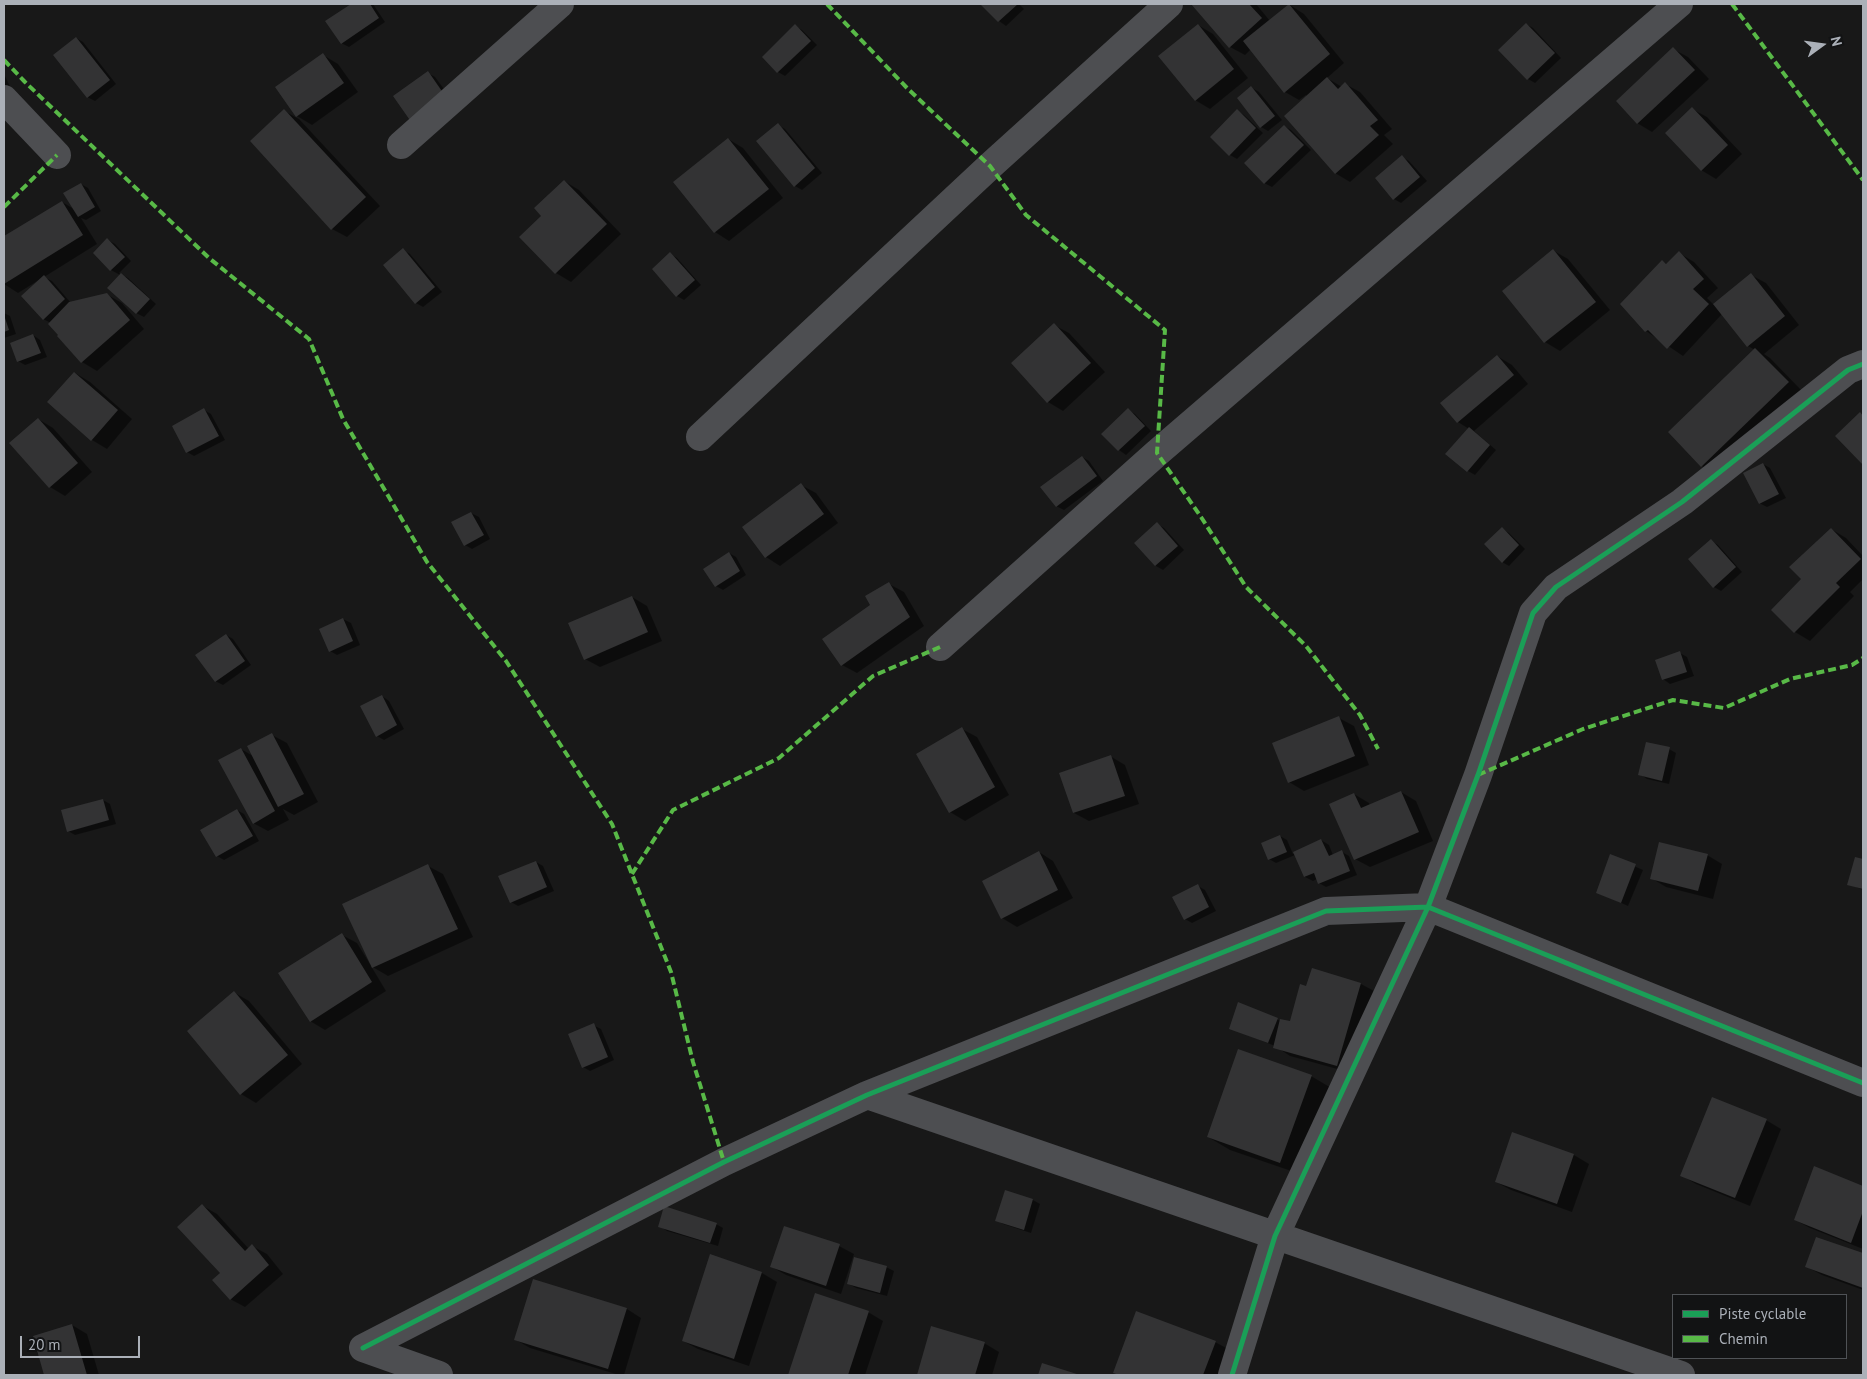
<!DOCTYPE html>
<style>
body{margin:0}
#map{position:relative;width:1867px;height:1379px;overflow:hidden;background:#181818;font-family:"PT Sans",sans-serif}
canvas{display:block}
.frame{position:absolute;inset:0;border:5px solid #abb0b8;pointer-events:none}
.legend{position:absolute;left:1672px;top:1294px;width:175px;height:65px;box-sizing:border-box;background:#121314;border:1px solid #4f5256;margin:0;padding:6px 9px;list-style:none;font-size:15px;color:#abb0b8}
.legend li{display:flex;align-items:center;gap:10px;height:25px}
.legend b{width:25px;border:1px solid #4f5256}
.north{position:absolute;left:1797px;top:20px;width:50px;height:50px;-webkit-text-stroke:4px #121314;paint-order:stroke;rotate:76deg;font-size:14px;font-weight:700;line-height:20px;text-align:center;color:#abb0b8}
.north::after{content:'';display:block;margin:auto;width:18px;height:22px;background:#abb0b8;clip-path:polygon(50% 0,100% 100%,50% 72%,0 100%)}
.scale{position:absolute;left:20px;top:1336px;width:120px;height:22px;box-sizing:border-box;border:2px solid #abb0b8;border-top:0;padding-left:6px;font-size:15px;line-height:18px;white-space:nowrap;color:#abb0b8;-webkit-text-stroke:4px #121314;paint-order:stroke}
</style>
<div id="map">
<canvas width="1867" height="1379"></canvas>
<div class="frame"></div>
<ul class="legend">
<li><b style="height:6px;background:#1a9f57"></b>Piste cyclable</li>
<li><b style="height:6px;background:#58b947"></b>Chemin</li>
</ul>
<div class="north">N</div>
<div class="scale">20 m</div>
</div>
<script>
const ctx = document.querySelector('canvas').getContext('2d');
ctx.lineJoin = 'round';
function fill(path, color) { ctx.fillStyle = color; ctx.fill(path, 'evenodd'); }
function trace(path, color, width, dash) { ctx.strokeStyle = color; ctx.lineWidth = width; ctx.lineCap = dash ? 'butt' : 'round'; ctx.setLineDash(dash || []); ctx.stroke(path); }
fill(new Path2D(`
 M 353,4 L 373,4 L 385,22 L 349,47 L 341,43 L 327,21 Z
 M 982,4 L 1019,4 L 1024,9 L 1006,26 L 999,21 Z
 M 1192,4 L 1256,4 L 1270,21 L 1290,5 L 1304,14 L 1344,63 L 1327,78 L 1342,87 L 1345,84 L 1360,92 L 1392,129 L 1384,135 L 1393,144 L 1350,182 L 1335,173 L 1307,97 L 1306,95 L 1299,100 L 1285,92 L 1251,49 L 1245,55 L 1230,47 Z
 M 1526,24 L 1533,28 L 1561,58 L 1535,83 L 1528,79 L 1499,50 Z
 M 1198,25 L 1213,34 L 1248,78 L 1210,109 L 1195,100 Z
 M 795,26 L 802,30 L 817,45 L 785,76 L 778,72 L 763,57 Z
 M 76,38 L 83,42 L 116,84 L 95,101 L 87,97 Z
 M 1673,49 L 1688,57 L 1709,79 L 1652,132 L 1637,123 Z
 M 323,55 L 338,64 L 358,92 L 312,125 L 297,116 Z
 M 428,73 L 435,77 L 455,104 L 415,125 Z
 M 4,74 L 13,93 L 4,98 Z
 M 1252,88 L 1259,92 L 1282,120 L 1268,131 L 1261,127 Z
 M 1692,109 L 1707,117 L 1742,154 L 1716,179 L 1701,170 Z
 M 284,111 L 299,119 L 380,206 L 347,237 L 332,229 Z
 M 1237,111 L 1244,115 L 1263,133 L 1237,159 L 1230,155 L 1211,137 Z
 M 778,125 L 785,129 L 822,173 L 802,190 L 795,186 Z
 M 1284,126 L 1291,130 L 1311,150 L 1272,187 L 1264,183 Z
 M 728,139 L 743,148 L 783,198 L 729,241 L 715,232 Z
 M 1402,157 L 1409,161 L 1427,181 L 1401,203 L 1394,199 Z
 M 564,181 L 579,190 L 621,234 L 571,282 L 556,273 L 521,237 L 542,216 Z
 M 81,184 L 88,188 L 101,211 L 86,220 L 81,218 L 97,244 L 44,277 L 52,281 L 71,303 L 106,294 L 122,303 L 144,329 L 97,371 L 82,362 L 51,323 L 43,319 L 39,280 L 18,293 L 4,284 L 4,238 L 62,202 L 74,209 Z
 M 108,240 L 115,244 L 131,261 L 119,273 L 128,278 L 156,304 L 144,317 L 136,313 L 120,275 L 111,270 Z
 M 403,250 L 410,254 L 442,292 L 423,307 L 416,303 Z
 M 1554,251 L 1568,259 L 1610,310 L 1560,351 L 1545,342 Z
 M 1679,253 L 1694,262 L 1718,288 L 1707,298 L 1714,305 L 1751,275 L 1766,283 L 1799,325 L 1764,354 L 1770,358 L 1803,392 L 1717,475 L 1702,466 L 1755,350 L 1748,346 L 1722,314 L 1683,356 L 1646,331 L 1662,261 L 1667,264 Z
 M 670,254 L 677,258 L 701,285 L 684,300 L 677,296 L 654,269 Z
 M 4,313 L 10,316 L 16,334 L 4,338 Z
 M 1054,325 L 1069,333 L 1105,372 L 1063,411 L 1048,402 L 1013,363 Z
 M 33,335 L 40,340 L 47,357 L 25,365 L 18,361 Z
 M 1497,356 L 1512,365 L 1528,384 L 1474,431 L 1496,450 L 1475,475 L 1468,471 L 1469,429 L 1458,422 L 1442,403 Z
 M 75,373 L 90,382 L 132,419 L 107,449 L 92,440 L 49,402 Z
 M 204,410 L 211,414 L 225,440 L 194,456 L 187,452 Z
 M 1128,410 L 1135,414 L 1151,431 L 1126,455 L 1119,450 L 1102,434 Z
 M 38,419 L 53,428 L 92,472 L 65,496 L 50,487 L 11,443 Z
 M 1082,457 L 1089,461 L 1103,481 L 1064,510 L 1056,506 Z
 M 1763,464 L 1770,468 L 1786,498 L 1767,507 L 1759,503 Z
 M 801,485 L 816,493 L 838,523 L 780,566 L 766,557 Z
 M 471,513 L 479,517 L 490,539 L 472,549 L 465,545 Z
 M 1157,524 L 1164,528 L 1184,550 L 1163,570 L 1156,566 L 1136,543 Z
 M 1502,529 L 1509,533 L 1525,549 L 1509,566 L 1502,562 Z
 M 1831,529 L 1846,538 L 1863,556 L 1863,579 L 1850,592 L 1854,596 L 1810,641 L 1795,632 L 1802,579 Z
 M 1711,541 L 1718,545 L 1742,572 L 1721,591 L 1714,587 Z
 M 729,553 L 736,557 L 746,575 L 723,590 L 716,586 Z
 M 889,584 L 904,592 L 924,626 L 857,673 L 842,665 L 871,606 Z
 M 632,597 L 647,606 L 662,641 L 600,667 L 585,659 Z
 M 343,619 L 351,623 L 360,645 L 337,655 L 330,651 Z
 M 226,635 L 233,639 L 251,665 L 223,685 L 215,681 Z
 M 1680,653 L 1687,657 L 1694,676 L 1670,684 L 1663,679 Z
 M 382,696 L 389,701 L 404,729 L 384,740 L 377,736 Z
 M 1339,718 L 1354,726 L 1369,765 L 1304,791 L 1289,782 Z
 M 962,729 L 977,737 L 1009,795 L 965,821 L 950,812 Z
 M 272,735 L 287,743 L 318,802 L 294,815 L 283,809 L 289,820 L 268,831 L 253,823 L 241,749 L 253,756 Z
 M 1669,749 L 1676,753 L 1669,784 L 1647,779 L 1640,774 Z
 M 1110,756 L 1125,765 L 1139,804 L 1089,821 L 1074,813 L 1061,774 Z
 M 1401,792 L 1416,801 L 1433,841 L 1370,867 L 1355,859 L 1354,794 L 1369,803 L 1370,805 Z
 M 103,800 L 110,804 L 116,824 L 75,835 L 68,831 Z
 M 237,810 L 244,814 L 259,841 L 224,860 L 217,856 Z
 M 1280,836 L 1287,840 L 1293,854 L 1321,840 L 1329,845 L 1333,855 L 1342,852 L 1349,856 L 1357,875 L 1326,887 L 1319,883 L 1317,879 L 1313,881 L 1305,877 L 1295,855 L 1276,863 L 1269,859 Z
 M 1039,852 L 1053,861 L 1073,898 L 1017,927 L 1002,918 Z
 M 1707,855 L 1722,864 L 1713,899 L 1666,887 L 1651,878 Z
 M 1611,856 L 1643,870 L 1628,906 L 1597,892 Z
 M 1856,858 L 1863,861 L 1863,890 L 1849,884 Z
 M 536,862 L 543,866 L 554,891 L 518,906 L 511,902 Z
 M 428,866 L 443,874 L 473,937 L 388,976 L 371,966 L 386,991 L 325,1030 L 310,1021 L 342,935 L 357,943 L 370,964 L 371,963 Z
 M 1198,886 L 1205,890 L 1216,911 L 1192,923 L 1185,919 Z
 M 1312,970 L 1361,984 L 1376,992 L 1352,1073 L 1290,1056 L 1275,1046 L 1230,1028 L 1239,1004 L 1281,1021 L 1291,1023 L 1307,988 Z
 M 235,993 L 249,1001 L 302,1064 L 256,1103 L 241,1094 Z
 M 593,1025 L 601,1029 L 614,1060 L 590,1071 L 583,1067 Z
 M 1311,1076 L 1333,1089 L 1303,1175 L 1230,1150 L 1208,1137 Z
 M 1766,1120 L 1781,1129 L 1750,1206 L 1696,1184 L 1681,1175 Z
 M 1513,1134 L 1574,1155 L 1589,1164 L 1572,1212 L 1511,1190 L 1496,1182 Z
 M 1815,1168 L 1863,1187 L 1863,1249 L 1810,1228 L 1795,1220 Z
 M 1005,1191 L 1033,1200 L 1040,1204 L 1031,1233 L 1003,1224 L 996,1220 Z
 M 203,1206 L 217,1214 L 249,1249 L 252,1246 L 267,1254 L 283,1274 L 245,1307 L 230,1299 L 221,1273 Z
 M 716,1224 L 723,1228 L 718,1246 L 667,1231 L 660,1226 Z
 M 785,1227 L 839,1246 L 854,1254 L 841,1294 L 786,1275 L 772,1267 Z
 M 1817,1238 L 1863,1255 L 1863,1290 L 1822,1275 L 1807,1267 Z
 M 711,1256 L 762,1273 L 777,1282 L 749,1366 L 698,1349 L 683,1341 Z
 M 886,1267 L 894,1271 L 887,1296 L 856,1288 L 849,1284 Z
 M 815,1295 L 868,1312 L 883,1321 L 865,1375 L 790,1375 Z
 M 627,1309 L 641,1318 L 624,1375 L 619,1375 L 530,1348 L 516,1340 Z
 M 72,1325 L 87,1334 L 99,1375 L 45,1375 L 34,1337 Z
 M 932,1328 L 984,1343 L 999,1352 L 992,1375 L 918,1375 Z
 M 1215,1342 L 1230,1350 L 1221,1375 L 1119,1375 L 1114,1373 Z`), '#0007');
fill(new Path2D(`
 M 351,4 L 370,4 L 379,18 L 341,44 L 325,21 Z
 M 980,4 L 1018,4 L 998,22 Z
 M 1191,4 L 1249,4 L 1262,18 L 1229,48 Z
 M 1289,4 L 1330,54 L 1284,93 L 1243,41 Z
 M 1526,23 L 1555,53 L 1527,80 L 1498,50 Z
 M 795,24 L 811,41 L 777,73 L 762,57 Z
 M 1198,24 L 1234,69 L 1195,101 L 1158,56 Z
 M 76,37 L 110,80 L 87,98 L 53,55 Z
 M 1673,47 L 1695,70 L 1637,124 L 1616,101 Z
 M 323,53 L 344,83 L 296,117 L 275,87 Z
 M 428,71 L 448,100 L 414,126 L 393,96 Z
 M 1327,77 L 1338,89 L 1345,82 L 1378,120 L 1370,126 L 1379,135 L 1335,174 L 1284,116 Z
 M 1251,86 L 1275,116 L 1260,128 L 1237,98 Z
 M 1692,107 L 1728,145 L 1701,171 L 1665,133 Z
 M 284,109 L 366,197 L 331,230 L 250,141 Z
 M 1237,109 L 1256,128 L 1229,156 L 1210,137 Z
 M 778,123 L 815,168 L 794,187 L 756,141 Z
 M 1284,125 L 1304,145 L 1264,184 L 1244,163 Z
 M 728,138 L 769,189 L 714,233 L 673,182 Z
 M 1402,155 L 1420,177 L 1393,200 L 1375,178 Z
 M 564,180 L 607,224 L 555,274 L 519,237 L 541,216 L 534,208 Z
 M 81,183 L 95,207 L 78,217 L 63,193 Z
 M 62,201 L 83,235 L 4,284 L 4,236 Z
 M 107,238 L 125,257 L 110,271 L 93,253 Z
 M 403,248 L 435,287 L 415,304 L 383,265 Z
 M 1553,249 L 1596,302 L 1544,343 L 1502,291 Z
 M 1679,251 L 1704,279 L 1693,289 L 1709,304 L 1667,349 L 1648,330 L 1645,332 L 1620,304 L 1662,260 L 1666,264 Z
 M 670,252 L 695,280 L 676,297 L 652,269 Z
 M 121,273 L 150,299 L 136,314 L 107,288 Z
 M 1751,273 L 1785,316 L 1747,347 L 1713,304 Z
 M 44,275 L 65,299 L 43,320 L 21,296 Z
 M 107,293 L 130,320 L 81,363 L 57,336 L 58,335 L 48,324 L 69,302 Z
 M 4,315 L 9,330 L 4,332 Z
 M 1054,323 L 1091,363 L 1047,403 L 1011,363 Z
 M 33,334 L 41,353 L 17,362 L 10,343 Z
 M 1755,348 L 1789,382 L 1701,467 L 1668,432 Z
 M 1497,355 L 1514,375 L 1457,423 L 1440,403 Z
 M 74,372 L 118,410 L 91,441 L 47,402 Z
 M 204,408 L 219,436 L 186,453 L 172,426 Z
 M 1128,408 L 1145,426 L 1118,451 L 1101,434 Z
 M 1860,412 L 1863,416 L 1863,465 L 1835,436 Z
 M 38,418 L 78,463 L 49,488 L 9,443 Z
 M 1469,427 L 1490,445 L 1467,472 L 1445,454 Z
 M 1082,456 L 1097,476 L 1056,507 L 1040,487 Z
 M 1763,463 L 1779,494 L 1759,504 L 1743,473 Z
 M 801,483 L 824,514 L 765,558 L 742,527 Z
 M 471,512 L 484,535 L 464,546 L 451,522 Z
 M 1157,522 L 1178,546 L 1155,566 L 1134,543 Z
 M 1502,527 L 1519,545 L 1502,563 L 1484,544 Z
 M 1831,528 L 1861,559 L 1836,583 L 1840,587 L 1794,633 L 1771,610 L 1801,579 L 1789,567 Z
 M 1711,539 L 1736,567 L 1713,588 L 1688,559 Z
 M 729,552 L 740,571 L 715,587 L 703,569 Z
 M 889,582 L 910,617 L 841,666 L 822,639 L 870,605 L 865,596 Z
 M 632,596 L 648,632 L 584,660 L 568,623 Z
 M 343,618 L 353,641 L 329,652 L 319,629 Z
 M 226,634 L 245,661 L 215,682 L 195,655 Z
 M 1680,651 L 1687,672 L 1662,680 L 1655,660 Z
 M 382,695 L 397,725 L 376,737 L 360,706 Z
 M 1339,716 L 1355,756 L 1288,783 L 1272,743 Z
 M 962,727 L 995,787 L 949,813 L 916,754 Z
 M 272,733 L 304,794 L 278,807 L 247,746 Z
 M 1646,742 L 1670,747 L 1662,781 L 1638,775 Z
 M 241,748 L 275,811 L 253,824 L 218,760 Z
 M 1111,755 L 1125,796 L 1073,813 L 1059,773 Z
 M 1401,791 L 1419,832 L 1354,860 L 1329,804 L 1354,793 L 1361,808 Z
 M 103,799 L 109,820 L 67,832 L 61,810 Z
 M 237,809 L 253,836 L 216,857 L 200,830 Z
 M 1280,835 L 1287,852 L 1268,860 L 1261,843 Z
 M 1321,839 L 1329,856 L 1342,850 L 1350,871 L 1318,884 L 1314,873 L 1304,877 L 1293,852 Z
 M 1659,842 L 1708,854 L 1698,891 L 1650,879 Z
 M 1039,851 L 1058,890 L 1001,919 L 982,881 Z
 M 1610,854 L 1636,864 L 1621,903 L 1596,893 Z
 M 1855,857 L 1863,859 L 1863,889 L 1847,885 Z
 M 536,861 L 547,887 L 510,903 L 498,876 Z
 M 428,864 L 458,929 L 372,968 L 342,904 Z
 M 1198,884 L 1209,907 L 1184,920 L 1172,897 Z
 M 342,933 L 372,982 L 310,1022 L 278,973 Z
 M 1312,968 L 1361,983 L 1337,1066 L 1273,1048 L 1280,1019 L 1290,1021 L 1300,984 L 1306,986 Z
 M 234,991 L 288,1055 L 240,1095 L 187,1031 Z
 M 1238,1002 L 1278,1018 L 1268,1043 L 1229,1029 Z
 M 594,1023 L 608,1057 L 582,1068 L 568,1034 Z
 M 1238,1049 L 1312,1075 L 1280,1163 L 1207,1137 Z
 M 1712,1097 L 1767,1119 L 1735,1198 L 1680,1176 Z
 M 1512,1132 L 1574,1154 L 1557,1204 L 1495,1182 Z
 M 1814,1166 L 1863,1186 L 1863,1211 L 1851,1243 L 1794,1220 Z
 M 1005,1190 L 1033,1199 L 1024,1230 L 995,1221 Z
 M 202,1204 L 245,1251 L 252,1244 L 269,1265 L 230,1300 L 212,1280 L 220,1273 L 177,1227 Z
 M 664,1206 L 717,1223 L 710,1243 L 658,1227 Z
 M 784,1226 L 840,1244 L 826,1286 L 770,1267 Z
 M 1816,1237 L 1863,1253 L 1863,1288 L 1805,1267 Z
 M 710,1254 L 762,1272 L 734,1359 L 682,1341 Z
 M 854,1257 L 887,1266 L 880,1293 L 847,1284 Z
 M 533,1279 L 627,1308 L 608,1369 L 514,1340 Z
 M 815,1293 L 869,1311 L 848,1375 L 788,1375 Z
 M 1136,1311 L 1216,1341 L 1203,1375 L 1119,1375 L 1113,1373 Z
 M 72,1324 L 87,1375 L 44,1375 L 33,1336 Z
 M 931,1326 L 985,1342 L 975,1375 L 917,1375 Z
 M 1042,1363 L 1080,1375 L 1038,1375 Z`), '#333334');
trace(new Path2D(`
 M 4,99 L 57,155
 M 401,145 L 560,4
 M 700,437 L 990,166 L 1169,4
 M 940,647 L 1157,453 L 1679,4
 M 867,1095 L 1681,1375
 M 363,1348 L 724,1162 L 867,1095 L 1326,911 L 1428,907 L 1863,1083
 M 363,1348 L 439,1375
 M 1232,1375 L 1275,1236 L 1428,907 L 1478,775 L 1533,613 L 1556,587 L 1682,502 L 1848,370 L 1863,364`), '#4d4e51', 28);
trace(new Path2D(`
 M 827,4 L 907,88 L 990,166 L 1026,215 L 1165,330 L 1157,453 L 1201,517 L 1246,587 L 1306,646 L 1360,715 L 1378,749
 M 1732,4 L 1863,180
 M 4,60 L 25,82 L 209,258 L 309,339 L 343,419 L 427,562 L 506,661 L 612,824 L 671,972 L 693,1062 L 724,1162
 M 4,207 L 57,155
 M 1478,775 L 1583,729 L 1673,700 L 1724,708 L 1790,679 L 1852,665 L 1863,658
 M 632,874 L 673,810 L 779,758 L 873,676 L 940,647`), '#58b947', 4, [8, 4]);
trace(new Path2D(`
 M 363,1348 L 724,1162 L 867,1095 L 1326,911 L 1428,907 L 1863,1083
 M 1232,1375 L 1275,1236 L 1428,907 L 1478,775 L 1533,613 L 1556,587 L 1682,502 L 1848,370 L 1863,364`), '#1a9f57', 5);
</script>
